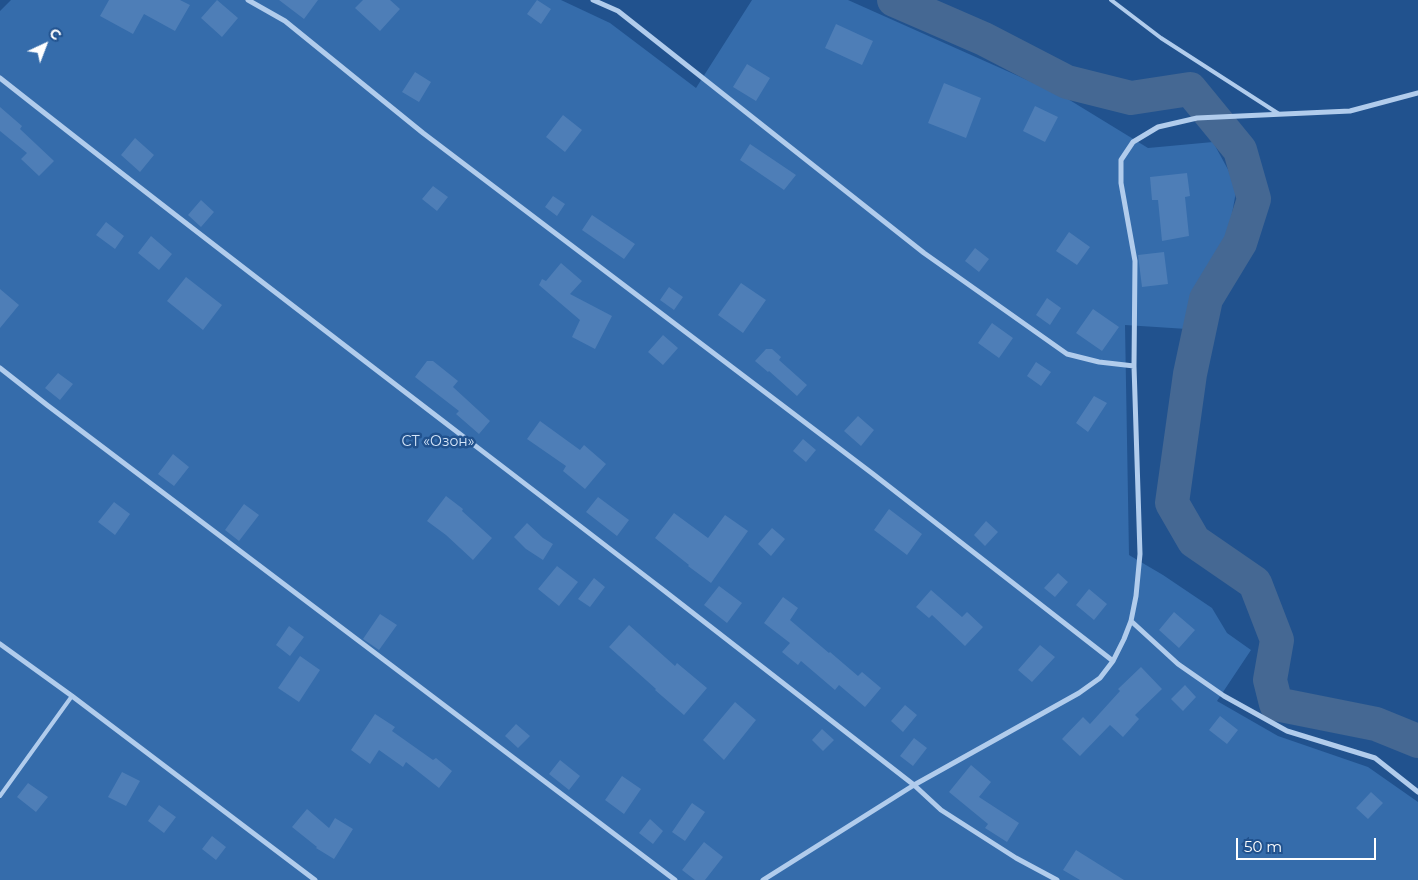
<!DOCTYPE html>
<meta charset="utf-8">
<style>
body{margin:0}
#map{position:relative;width:1418px;height:880px;overflow:hidden;background:#21528e;font-family:Montserrat,sans-serif}
canvas{display:block}
.north{position:absolute;left:20px;top:20px;width:50px;height:50px;-webkit-text-stroke:4px #21528e;paint-order:stroke;rotate:43deg;font-size:14px;font-weight:700;line-height:20px;text-align:center;color:#fff}
.north::after{content:'';display:block;margin:auto;width:18px;height:22px;background:#fff;clip-path:polygon(50% 0,100% 100%,50% 72%,0 100%)}
.scale{position:absolute;left:1236px;top:838px;width:140px;height:22px;box-sizing:border-box;border:2px solid #fff;border-top:0;padding-left:6px;font-size:15px;line-height:18px;white-space:nowrap;color:#fff;-webkit-text-stroke:4px #21528e;paint-order:stroke}
</style>
<div id="map">
<canvas width="1418" height="880"></canvas>
<div class="north">С</div>
<div class="scale">50 m</div>
</div>
<script>
const ctx = document.querySelector('canvas').getContext('2d');
ctx.lineJoin = 'round';
function fill(path, color) { ctx.fillStyle = color; ctx.fill(path, 'evenodd'); }
function trace(path, color, width, dash) { ctx.strokeStyle = color; ctx.lineWidth = width; ctx.lineCap = dash ? 'butt' : 'round'; ctx.setLineDash(dash || []); ctx.stroke(path); }
function drawText(font, color, halo, rows, align = 'center') {
  ctx.font = font + ' Montserrat,sans-serif'; ctx.lineWidth = 5; ctx.setLineDash([]); ctx.textBaseline = 'middle'; ctx.strokeStyle = halo; ctx.fillStyle = color; for (const [text, x, y, turn = 0] of rows) {
    ctx.save(); ctx.translate(x, y); ctx.rotate((+turn || 0) * Math.PI / 180); ctx.textAlign = isNaN(turn) ? turn : align; if (halo) ctx.strokeText(text, 0, 0); ctx.fillText(text, 0, 0); ctx.restore();
  }
}
fill(new Path2D(`
 M 11,0 L 561,0 L 610,23 L 696,88 L 752,0 L 848,0 L 1063,96 L 1148,148 L 1213,142 L 1237,186 L 1228,236 L 1187,329 L 1125,325 L 1129,555 L 1163,575 L 1212,608 L 1227,633 L 1251,650 L 1217,701 L 1278,736 L 1368,767 L 1418,802 L 1418,880 L 0,880 L 0,11 Z`), '#356cab');
trace(new Path2D(`
 M 894,0 L 984,39 L 1067,82 L 1131,98 L 1190,89 L 1240,150 L 1254,199 L 1240,243 L 1206,299 L 1190,374 L 1172,503 L 1194,541 L 1255,583 L 1277,640 L 1270,680 L 1276,704 L 1376,724 L 1418,741`), '#456893', 34);
fill(new Path2D(`
 M 109,0 L 180,0 L 190,5 L 175,31 L 144,14 L 133,34 L 100,16 Z
 M 217,0 L 238,18 L 222,37 L 201,18 Z
 M 279,0 L 318,0 L 304,19 Z
 M 363,0 L 390,0 L 400,9 L 380,31 L 355,8 Z
 M 537,0 L 551,9 L 541,24 L 527,14 Z
 M 836,24 L 873,41 L 862,65 L 825,48 Z
 M 747,64 L 770,78 L 756,101 L 733,87 Z
 M 415,72 L 431,82 L 419,102 L 402,92 Z
 M 944,83 L 981,98 L 966,138 L 928,123 Z
 M 1035,106 L 1058,117 L 1045,142 L 1023,131 Z
 M 0,107 L 22,126 L 20,129 L 54,161 L 39,176 L 21,159 L 27,153 L 0,131 Z
 M 563,115 L 582,130 L 565,152 L 546,137 Z
 M 135,138 L 154,155 L 140,172 L 121,155 Z
 M 750,144 L 796,175 L 784,190 L 740,160 Z
 M 1187,173 L 1190,196 L 1185,197 L 1189,236 L 1162,241 L 1158,200 L 1152,200 L 1150,177 Z
 M 433,186 L 448,197 L 437,211 L 422,199 Z
 M 553,196 L 565,204 L 557,216 L 545,207 Z
 M 201,200 L 214,212 L 201,227 L 188,215 Z
 M 592,215 L 635,244 L 624,259 L 582,230 Z
 M 106,222 L 124,236 L 115,249 L 96,235 Z
 M 1069,232 L 1090,247 L 1077,265 L 1056,251 Z
 M 151,236 L 172,254 L 159,270 L 138,253 Z
 M 975,248 L 989,259 L 979,272 L 965,261 Z
 M 1164,252 L 1168,284 L 1142,287 L 1138,255 Z
 M 561,263 L 582,281 L 570,294 L 612,316 L 595,349 L 572,337 L 580,320 L 539,285 L 542,279 L 546,281 Z
 M 186,277 L 222,305 L 203,330 L 167,301 Z
 M 741,283 L 766,300 L 743,333 L 718,315 Z
 M 669,287 L 683,297 L 674,310 L 660,300 Z
 M 0,289 L 19,305 L 0,328 Z
 M 1047,298 L 1061,308 L 1050,325 L 1036,315 Z
 M 1093,309 L 1119,327 L 1102,351 L 1076,333 Z
 M 992,323 L 1013,338 L 999,358 L 978,343 Z
 M 663,335 L 678,348 L 663,365 L 648,352 Z
 M 766,349 L 772,349 L 781,357 L 779,360 L 807,385 L 797,396 L 769,371 L 768,372 L 755,361 Z
 M 427,361 L 433,361 L 458,381 L 453,387 L 490,421 L 479,434 L 456,414 L 459,411 L 415,377 Z
 M 1036,362 L 1051,372 L 1041,386 L 1027,376 Z
 M 58,373 L 73,384 L 60,400 L 45,388 Z
 M 1094,396 L 1107,403 L 1088,432 L 1076,423 Z
 M 858,416 L 874,430 L 861,446 L 844,431 Z
 M 540,421 L 580,450 L 584,445 L 606,464 L 585,489 L 563,471 L 566,466 L 527,439 Z
 M 803,439 L 816,450 L 806,462 L 793,451 Z
 M 173,454 L 189,467 L 174,486 L 158,474 Z
 M 446,496 L 463,509 L 462,511 L 492,538 L 473,560 L 446,535 L 427,521 Z
 M 598,497 L 629,520 L 617,536 L 586,512 Z
 M 114,502 L 130,514 L 115,535 L 98,522 Z
 M 244,504 L 259,515 L 239,541 L 225,530 Z
 M 889,509 L 922,534 L 907,555 L 874,530 Z
 M 674,513 L 708,538 L 725,515 L 748,531 L 711,583 L 688,566 L 689,565 L 655,538 Z
 M 986,521 L 998,532 L 985,546 L 974,535 Z
 M 527,523 L 543,538 L 553,544 L 543,560 L 526,549 L 514,537 Z
 M 772,528 L 785,539 L 771,556 L 758,544 Z
 M 557,566 L 578,582 L 559,606 L 538,589 Z
 M 1058,573 L 1068,582 L 1055,597 L 1044,588 Z
 M 594,578 L 605,587 L 590,607 L 578,599 Z
 M 719,586 L 742,603 L 727,623 L 704,605 Z
 M 1089,589 L 1107,604 L 1094,620 L 1076,605 Z
 M 931,590 L 962,617 L 967,612 L 983,627 L 965,646 L 932,615 L 929,618 L 916,607 Z
 M 783,597 L 798,608 L 790,620 L 829,653 L 830,652 L 858,676 L 862,672 L 881,688 L 865,707 L 839,685 L 835,690 L 801,661 L 798,665 L 782,652 L 790,643 L 764,623 Z
 M 1174,612 L 1195,630 L 1179,648 L 1159,630 Z
 M 380,614 L 397,625 L 379,650 L 363,639 Z
 M 629,625 L 675,666 L 677,663 L 707,688 L 684,715 L 655,690 L 656,689 L 609,647 Z
 M 289,626 L 304,637 L 290,656 L 276,645 Z
 M 1040,645 L 1055,657 L 1032,682 L 1018,670 Z
 M 300,656 L 320,670 L 299,702 L 278,688 Z
 M 1141,667 L 1162,689 L 1135,715 L 1139,719 L 1123,737 L 1110,725 L 1080,756 L 1062,739 L 1083,717 L 1090,724 L 1120,691 L 1118,689 Z
 M 1185,685 L 1196,697 L 1183,711 L 1171,699 Z
 M 735,702 L 756,720 L 724,760 L 703,740 Z
 M 905,705 L 917,715 L 903,732 L 891,721 Z
 M 375,714 L 395,727 L 392,731 L 433,760 L 436,758 L 452,771 L 439,788 L 406,762 L 403,767 L 379,750 L 370,764 L 351,750 Z
 M 1220,716 L 1238,730 L 1227,744 L 1209,730 Z
 M 516,724 L 530,736 L 518,748 L 505,736 Z
 M 822,729 L 834,740 L 823,751 L 812,740 Z
 M 914,738 L 927,748 L 913,766 L 900,756 Z
 M 560,760 L 580,776 L 569,790 L 549,774 Z
 M 971,765 L 991,782 L 979,797 L 1019,823 L 1007,842 L 985,828 L 988,824 L 949,792 Z
 M 122,772 L 140,781 L 126,806 L 108,797 Z
 M 622,776 L 641,789 L 624,814 L 605,800 Z
 M 28,783 L 48,797 L 36,812 L 17,797 Z
 M 1371,792 L 1383,803 L 1368,819 L 1356,808 Z
 M 692,803 L 705,812 L 685,841 L 672,832 Z
 M 159,805 L 176,817 L 164,833 L 148,821 Z
 M 307,809 L 329,828 L 335,818 L 353,829 L 334,859 L 316,848 L 317,847 L 292,827 Z
 M 650,819 L 663,831 L 653,844 L 639,833 Z
 M 212,836 L 226,847 L 216,860 L 202,849 Z
 M 704,842 L 723,857 L 705,880 L 695,880 L 682,870 Z
 M 1076,850 L 1124,880 L 1080,880 L 1063,870 Z`), '#4e7eb7');
trace(new Path2D(`
 M 1111,0 L 1161,38 L 1279,114
 M 0,796 L 72,696`), '#b1ccec', 4);
trace(new Path2D(`
 M 248,0 L 285,21 L 423,133 L 873,474 L 1113,661
 M 593,0 L 618,11 L 924,253 L 1067,354 L 1099,362 L 1134,366
 M 0,78 C 219,251 441,419 662,589 C 746,654 830,720 914,785 L 941,810 L 1016,858 L 1057,880
 M 0,368 L 47,405 L 675,880
 M 1131,621 L 1178,664 L 1224,696 L 1287,731 L 1375,758 L 1418,792
 M 0,644 L 72,696 L 315,880
 M 763,880 L 914,785 L 1079,693 L 1100,678 L 1113,661 L 1124,639 L 1131,621 L 1136,596 L 1140,554 L 1134,366 L 1135,261 L 1121,183 L 1121,160 L 1133,142 L 1158,127 L 1197,118 L 1350,111 L 1418,93`), '#b1ccec', 5);
drawText('14px', '#d6e6f9', '#21528e', [
 ["СТ «Озон»",438,442]
]);
</script>
